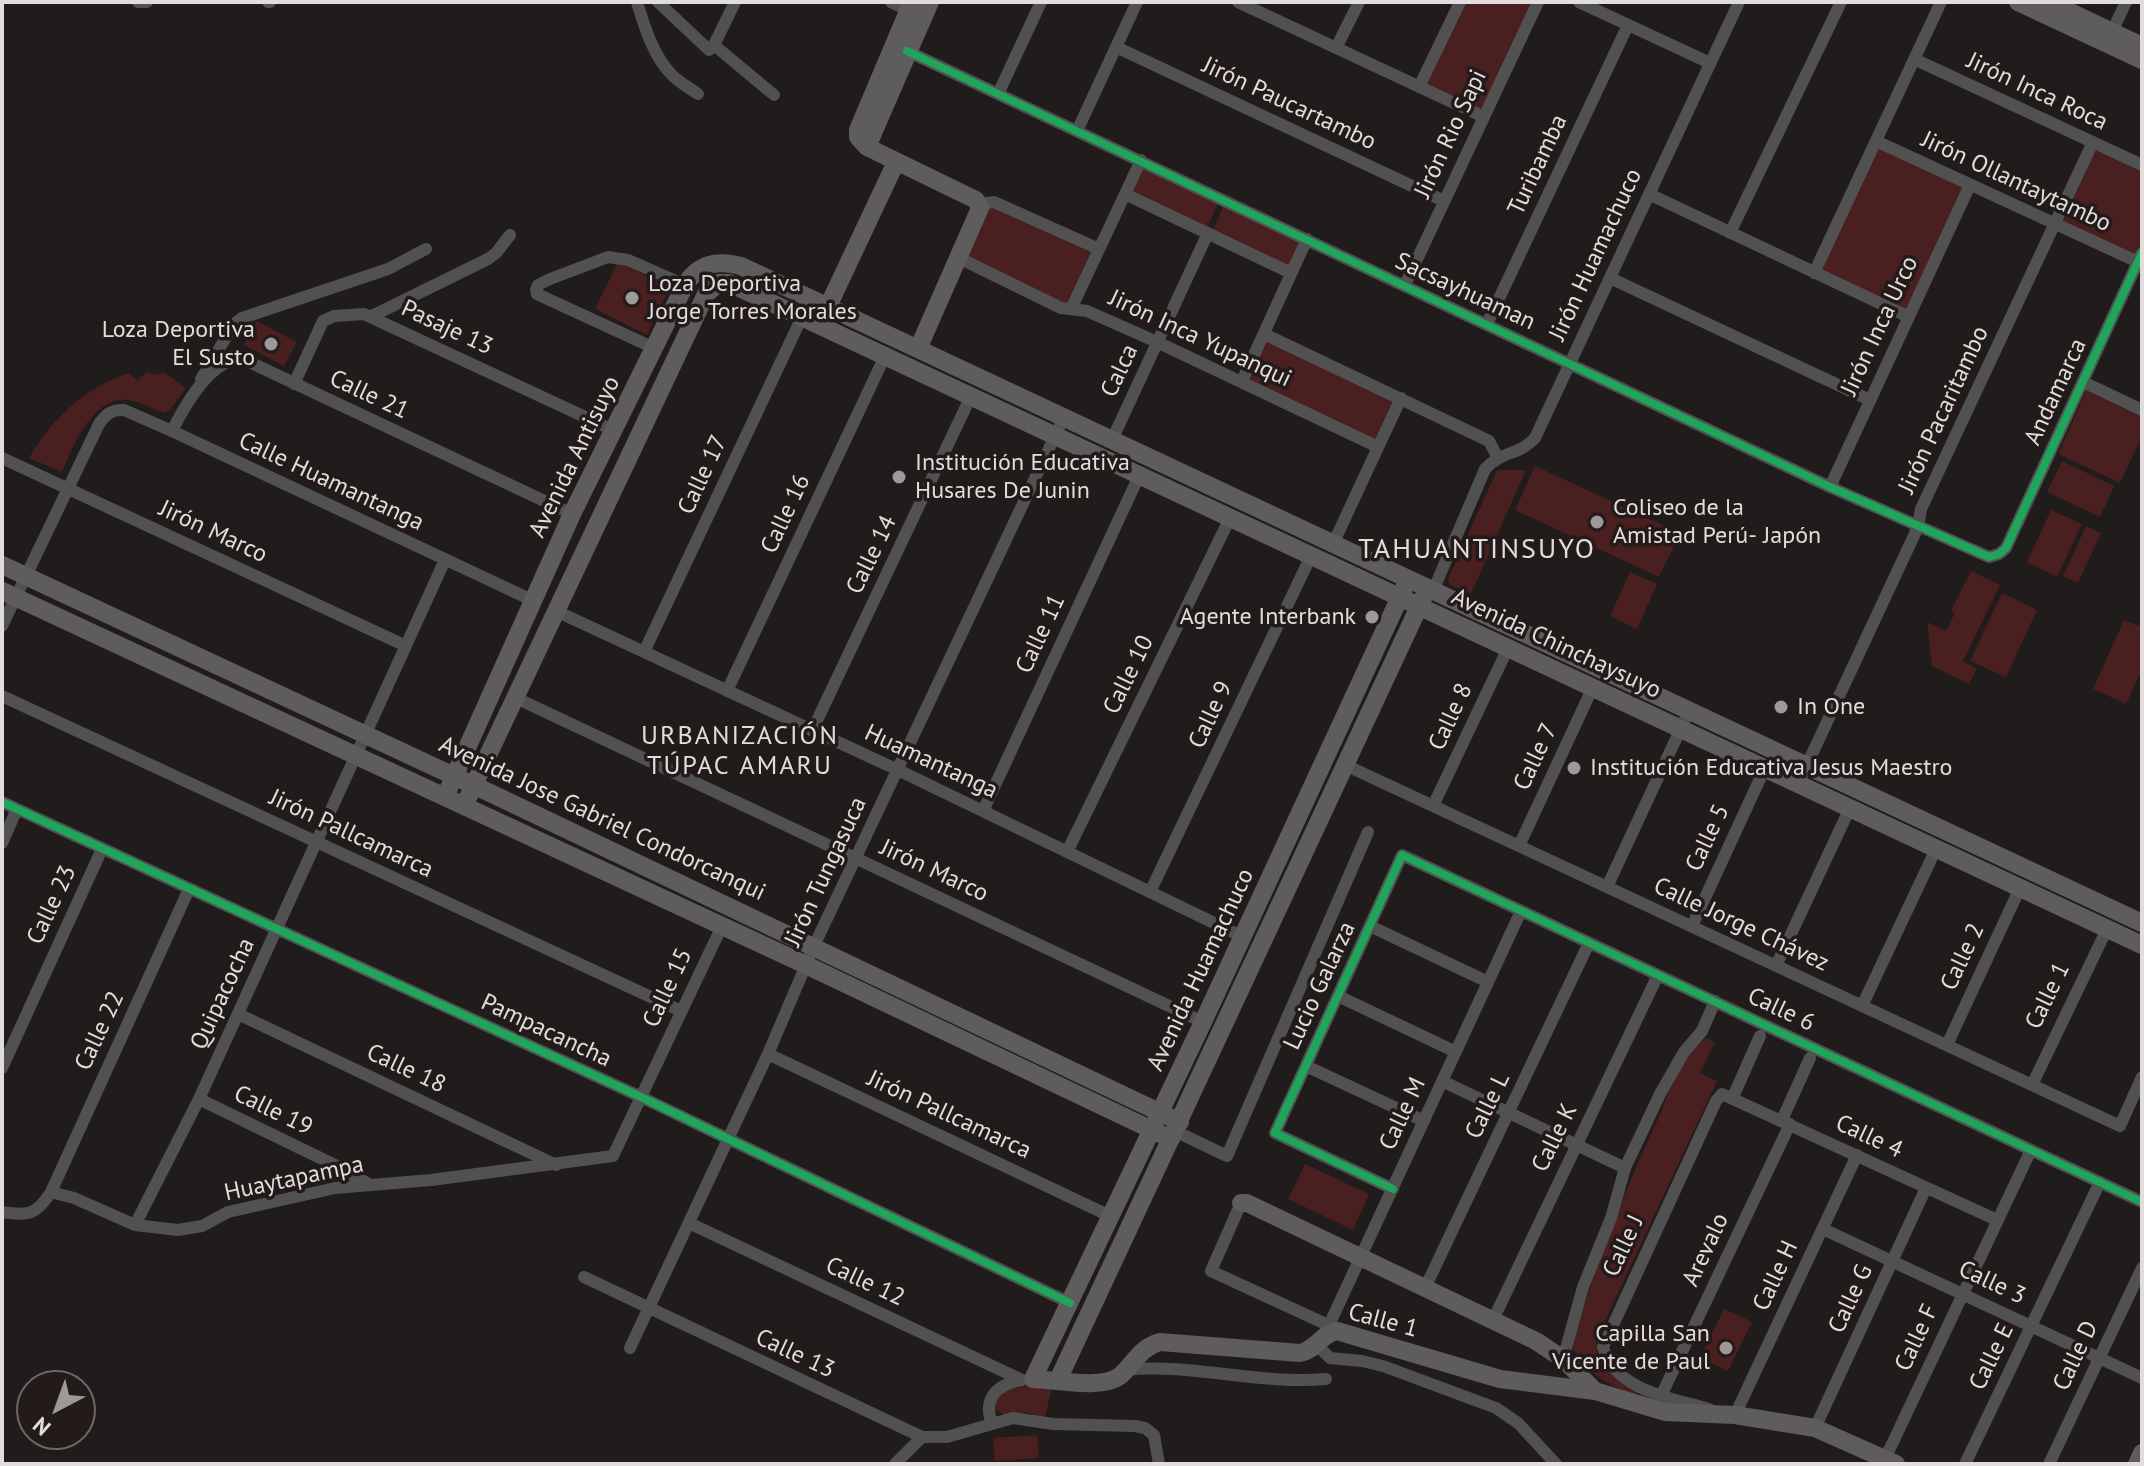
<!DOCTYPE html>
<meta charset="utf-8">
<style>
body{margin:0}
#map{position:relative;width:2144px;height:1466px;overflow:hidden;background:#211c1c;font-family:"PT Sans",sans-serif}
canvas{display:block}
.frame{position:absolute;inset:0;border:4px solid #e2dcdc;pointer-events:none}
.north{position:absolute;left:16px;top:1370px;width:80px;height:80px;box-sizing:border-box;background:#231a1a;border:2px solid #6f6868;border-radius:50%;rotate:221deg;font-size:22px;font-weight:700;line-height:32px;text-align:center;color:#e2dcdc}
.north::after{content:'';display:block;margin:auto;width:28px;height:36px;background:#9e9999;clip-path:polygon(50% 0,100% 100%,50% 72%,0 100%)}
</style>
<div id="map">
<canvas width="2144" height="1466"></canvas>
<div class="frame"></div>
<div class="north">N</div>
</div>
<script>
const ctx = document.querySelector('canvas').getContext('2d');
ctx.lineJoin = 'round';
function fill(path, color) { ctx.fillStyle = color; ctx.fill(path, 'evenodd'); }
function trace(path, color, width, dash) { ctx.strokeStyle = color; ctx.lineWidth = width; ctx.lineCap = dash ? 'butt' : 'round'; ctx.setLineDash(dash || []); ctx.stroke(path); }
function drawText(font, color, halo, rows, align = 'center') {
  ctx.font = font + ' "PT Sans",sans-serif'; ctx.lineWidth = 7; ctx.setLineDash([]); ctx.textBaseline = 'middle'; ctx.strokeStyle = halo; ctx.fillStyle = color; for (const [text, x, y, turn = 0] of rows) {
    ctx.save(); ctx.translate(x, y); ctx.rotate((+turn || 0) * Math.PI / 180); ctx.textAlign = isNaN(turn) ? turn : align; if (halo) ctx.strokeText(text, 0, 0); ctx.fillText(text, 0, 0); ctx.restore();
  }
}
fill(new Path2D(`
 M 1464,2 L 1533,2 L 1482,112 L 1424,83 Z
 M 1875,145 L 1964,187 L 1906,311 L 1817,268 Z
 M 2095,150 L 2142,171 L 2142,243 L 2136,256 L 2063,222 Z
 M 1143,166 L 1219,201 L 1207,228 L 1130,193 Z
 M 989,203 L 1093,251 L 1068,305 L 964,256 Z
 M 1224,205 L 1300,241 L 1288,268 L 1213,230 Z
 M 618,262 L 670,287 L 647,335 L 595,309 Z
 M 257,321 L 297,342 L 284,366 L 244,345 Z
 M 1266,338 L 1396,399 L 1376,443 L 1246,380 Z
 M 146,372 L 155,375 L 164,372 L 186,388 L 170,410 L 164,413 C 152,410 140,401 128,400 C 91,397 74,446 62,472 L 29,458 C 53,418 84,388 129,373 L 138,381 Z
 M 2086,391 L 2142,417 L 2142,436 L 2120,483 L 2058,454 Z
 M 2062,461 L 2114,486 L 2100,517 L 2047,492 Z
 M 1535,466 L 1680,533 L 1659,577 L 1515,510 Z
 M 1497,470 L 1526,470 L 1471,594 L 1450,585 L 1448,579 Z
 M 2051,510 L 2082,524 L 2057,577 L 2027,562 Z
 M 2086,526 L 2101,533 L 2078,583 L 2063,576 Z
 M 1971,571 L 2000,585 L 1963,661 L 1977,669 L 1969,684 L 1932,666 L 1927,622 L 1946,631 L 1955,613 L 1951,611 Z
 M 1630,572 L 1657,584 L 1637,629 L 1610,616 Z
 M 2002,593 L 2037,610 L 2006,677 L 1970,661 Z
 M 2124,620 L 2142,627 L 2142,669 L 2126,704 L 2093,689 Z
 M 1706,1038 L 1715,1042 L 1700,1073 L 1717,1081 L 1597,1338 C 1593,1363 1618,1380 1637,1391 L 1635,1396 C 1610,1385 1584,1372 1572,1346 C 1594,1268 1623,1194 1657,1121 C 1670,1091 1680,1059 1706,1038 Z
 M 1305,1164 L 1369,1194 L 1353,1230 L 1288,1199 Z
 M 1724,1309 L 1752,1322 L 1728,1371 L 1700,1358 Z
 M 1031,1385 L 1052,1386 L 1045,1418 L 1025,1412 L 1003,1415 L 995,1409 C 996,1390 1016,1388 1031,1385 Z
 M 1037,1435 L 1039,1458 L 995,1461 L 993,1438 Z`), '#491f20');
trace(new Path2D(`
 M 138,2 L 147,2
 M 268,2 L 270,2
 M 637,2 C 644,26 654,58 673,76 C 680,83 690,88 698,94
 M 658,2 L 709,50 L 714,45 L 735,2
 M 891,2 L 908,10
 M 1238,2 L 1484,117
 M 1579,2 L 1710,63
 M 2112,32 L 2126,2
 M 714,45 L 774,95
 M 1116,47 L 1444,201
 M 1336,48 L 1359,2
 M 907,51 L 1830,487 L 1989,557 L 1999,554 L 2006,548 L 2142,253
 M 1914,59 L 2142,165
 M 1419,87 L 1460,2
 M 998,94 L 1041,2
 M 1077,131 L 1137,2
 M 1876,141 L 2138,262
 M 1125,194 L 1291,273
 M 1649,194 L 1909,317
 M 980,204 L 994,202 L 1099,249
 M 1730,233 L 1841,2
 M 959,258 L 1061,308 L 1087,311 L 1157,342 L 1378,447
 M 1814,273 L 1941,2
 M 1610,278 L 1870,400
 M 1405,285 L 1538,2
 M 1072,307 L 1141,160
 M 372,316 L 488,259 L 496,253 L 510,235
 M 1487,324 L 1628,25
 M 1264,334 L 1489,441 L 1497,456
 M 654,348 L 537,294 L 536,290 L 538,285 L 550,279 L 608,257 L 628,260 L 685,285
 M 201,379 L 234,324 L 242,318 L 388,269 L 426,249
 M 1242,381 L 1307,239
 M 2083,382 L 2142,410
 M 294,384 L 323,321 L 334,316 L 364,314 L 613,430
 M 172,431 C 184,407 213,354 245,360 L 572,514
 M 1112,440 L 1208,233
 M 2,458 L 406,646
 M 1830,487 L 1970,185
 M 1333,544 L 1401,398
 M 1433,591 L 1485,469 C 1503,450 1518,456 1535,438 L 1739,2
 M 556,611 L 898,770 L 1243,937
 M 2,626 L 99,424 C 106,414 112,409 124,410 L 172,431 L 534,601
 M 644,652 L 802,317
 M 727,691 L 885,356
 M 2,696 L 681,1011
 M 516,698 L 1203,1022
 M 812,731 L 971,396
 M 1343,764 L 2120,1126 L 2142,1077
 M 1798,784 L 1918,527 L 1921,509 L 2093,142
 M 2,802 L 641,1097 L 1070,1303
 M 1433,806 L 1508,648
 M 983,811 L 1139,476
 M 2,843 L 17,809
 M 1519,846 L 1593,687
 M 1067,852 L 1230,518
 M 1607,887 L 1689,711
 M 1150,892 L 1311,556
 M 1370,926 L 1488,982
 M 1692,926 L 1765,768
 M 1776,966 L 1850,808
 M 1338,996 L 1456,1052
 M 1862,1006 L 1936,849
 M 238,1014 L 556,1165
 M 1947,1045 L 2020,888
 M 768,1054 L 1112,1217
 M 1306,1066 L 1424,1121
 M 2,1068 L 102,849
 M 1442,1081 L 1625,1168
 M 2032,1085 L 2107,929
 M 1733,1097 L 1760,1036
 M 199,1099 L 345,1170 L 370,1185
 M 1782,1120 L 1810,1058
 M 1175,1131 L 1227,1156 L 1368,832
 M 1393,1189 L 1275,1133 L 1402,855 L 2142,1202
 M 51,1192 L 74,1198 L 135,1225 L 178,1230 L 202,1226 L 228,1212 L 335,1188 L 431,1180 L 613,1156 L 722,926
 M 1241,1203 L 1211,1271 L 1328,1325
 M 2,1212 C 29,1216 36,1215 51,1192 L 189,889
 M 689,1223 L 1022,1380
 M 135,1225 L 199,1099 L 445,560
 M 1823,1229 L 2142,1378
 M 584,1277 L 922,1437 L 947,1437 L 1013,1418 L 1053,1424 L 1135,1426 L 1145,1428 L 1154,1435 L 1159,1464
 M 1425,1288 L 1589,943
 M 1493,1320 L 1658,975
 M 1324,1336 L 1521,911
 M 1317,1345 L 1330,1358 L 1362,1361 L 1383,1366 L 1496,1408 L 1518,1423 L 1556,1464
 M 630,1348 L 768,1054 L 814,946 L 1064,417
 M 1563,1359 L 1583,1287 L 1611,1218 L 1625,1168 L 1660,1094 L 1684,1052 L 1702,1031 L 1715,1001
 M 1125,1370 C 1192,1363 1258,1385 1326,1379
 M 1661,1396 L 1790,1124
 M 1709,1409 C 1672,1398 1615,1391 1603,1347 L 1716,1101 L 1722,1094 L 1997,1220
 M 1731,1414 L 1735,1415 L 1857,1155
 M 992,1423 C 982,1398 998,1384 1022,1380
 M 1815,1428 L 1926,1188
 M 1885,1459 L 2031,1150
 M 895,1464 L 922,1437
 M 1965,1464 L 2100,1182
 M 2049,1464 L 2142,1268`), '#525151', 12);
trace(new Path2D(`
 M 912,2 L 858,130 L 858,137 L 867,147 L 976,200 L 980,208 L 918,349
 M 2018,2 L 2142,60
 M 2049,2 L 2142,46
 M 867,147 L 930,2
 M 824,315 L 896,162
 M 2,565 L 486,791 L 1180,1122
 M 1405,586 L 1203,1022 L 1033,1379 C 1056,1380 1104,1390 1121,1375 C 1135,1362 1141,1347 1160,1342 L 1300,1353 C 1316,1350 1321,1334 1337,1331 L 1500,1379 L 1595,1391
 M 2,591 L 806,965 L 1171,1139
 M 445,797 L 572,514 L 685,285 C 699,263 717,260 741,266 L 2142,923
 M 464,806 L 706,294 L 719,283 L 729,283 L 2142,945
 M 1241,1203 L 1247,1203 L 1536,1341 L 1563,1359 L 1595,1391 L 1665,1412 L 1735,1415 L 1815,1428 L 1896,1464
 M 1058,1380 L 1424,596
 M 2137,1464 L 2142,1453`), '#5e5c5c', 18);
trace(new Path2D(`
 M 907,51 L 1830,487 L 1989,557 L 1999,554 L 2006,548 L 2142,253
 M 2,802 L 641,1097 L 1070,1303
 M 1393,1189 L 1275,1133 L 1402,855 L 2142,1202`), '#20a55d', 8);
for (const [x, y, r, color] of [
 [632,298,8,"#9e9999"],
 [271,344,8,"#9e9999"],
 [899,477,8,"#9e9999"],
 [1597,522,8,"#9e9999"],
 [1372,617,8,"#9e9999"],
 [1781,707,8,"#9e9999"],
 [1574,768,8,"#9e9999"],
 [1726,1348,8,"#9e9999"]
]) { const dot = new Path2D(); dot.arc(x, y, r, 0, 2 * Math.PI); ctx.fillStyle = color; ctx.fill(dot); trace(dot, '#231a1a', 3); }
drawText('24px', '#e2dcdc', '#231a1a', [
 ["Jirón Inca Roca",2037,92,25],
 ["Jirón Paucartambo",1289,104,25],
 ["Jirón Rio Sapi",1451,134,-65],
 ["Turibamba",1538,165,-65],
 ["Jirón Ollantaytambo",2016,182,25],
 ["Jirón Huamachuco",1596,255,-65],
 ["Sacsayhuaman",1465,292,25],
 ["Jirón Inca Urco",1880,326,-65],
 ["Pasaje 13",447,328,25],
 ["Jirón Inca Yupanqui",1200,339,25],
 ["Calca",1120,371,-65],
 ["Andamarca",2056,392,-65],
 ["Calle 21",369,395,25],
 ["Jirón Pacaritambo",1944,410,-65],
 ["Avenida Antisuyo",575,457,-64],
 ["Calle 17",703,475,-65],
 ["Calle Huamantanga",331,482,25],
 ["Calle 16",786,514,-65],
 ["Jirón Marco",213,532,25],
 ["Calle 14",872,555,-64],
 ["Calle 11",1041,634,-65],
 ["Avenida Chinchaysuyo",1556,644,25],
 ["Calle 10",1129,675,-64],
 ["Calle 9",1211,715,-65],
 ["Calle 8",1451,717,-65],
 ["Calle 7",1536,757,-65],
 ["Huamantanga",931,762,25],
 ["Avenida Jose Gabriel Condorcanqui",602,819,25],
 ["Jirón Pallcamarca",351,834,25],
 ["Calle 5",1708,838,-65],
 ["Jirón Marco",934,871,25],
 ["Jirón Tungasuca",826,872,-65],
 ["Calle 23",52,905,-65],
 ["Calle Jorge Chávez",1741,925,25],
 ["Calle 2",1963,957,-65],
 ["Avenida Huamachuco",1201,970,-65],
 ["Lucio Galarza",1320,986,-65],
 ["Calle 15",668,988,-65],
 ["Quipacocha",223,994,-65],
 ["Calle 1",2048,996,-64],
 ["Calle 6",1781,1010,25],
 ["Calle 22",100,1031,-65],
 ["Pampacancha",546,1031,25],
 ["Calle 18",406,1069,25],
 ["Calle L",1488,1106,-64],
 ["Calle 19",273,1111,26],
 ["Calle M",1403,1114,-65],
 ["Jirón Pallcamarca",949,1115,25],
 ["Calle 4",1869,1137,25],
 ["Calle K",1555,1138,-64],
 ["Huaytapampa",294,1179,-12],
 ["Calle J",1624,1246,-65],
 ["Arevalo",1706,1250,-65],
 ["Calle H",1776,1276,-65],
 ["Calle 12",865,1282,25],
 ["Calle 3",1992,1283,25],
 ["Calle G",1851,1299,-65],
 ["Calle 1",1383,1321,15],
 ["Calle F",1917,1338,-65],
 ["Calle 13",795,1354,25],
 ["Calle D",2076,1356,-65],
 ["Calle E",1992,1357,-64]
]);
drawText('24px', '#e2dcdc', '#231a1a', [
 ["Loza Deportiva",648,284],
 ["Jorge Torres Morales",648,312],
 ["Loza Deportiva",255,330,"right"],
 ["El Susto",255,358,"right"],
 ["Institución Educativa",915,463],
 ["Husares De Junin",915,491],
 ["Coliseo de la",1613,508],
 ["Amistad Perú- Japón",1613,536],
 ["Agente Interbank",1356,617,"right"],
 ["In One",1797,707],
 ["Institución Educativa Jesus Maestro",1590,768],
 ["Capilla San",1710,1334,"right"],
 ["Vicente de Paul",1710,1362,"right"]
], 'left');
ctx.letterSpacing = '2px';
drawText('26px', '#e2dcdc', '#231a1a', [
 ["URBANIZACIÓN",740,737],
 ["TÚPAC AMARU",740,767]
]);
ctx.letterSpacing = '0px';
ctx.letterSpacing = '2px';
drawText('28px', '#e2dcdc', '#231a1a', [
 ["TAHUANTINSUYO",1477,550]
]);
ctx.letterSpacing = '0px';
</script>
